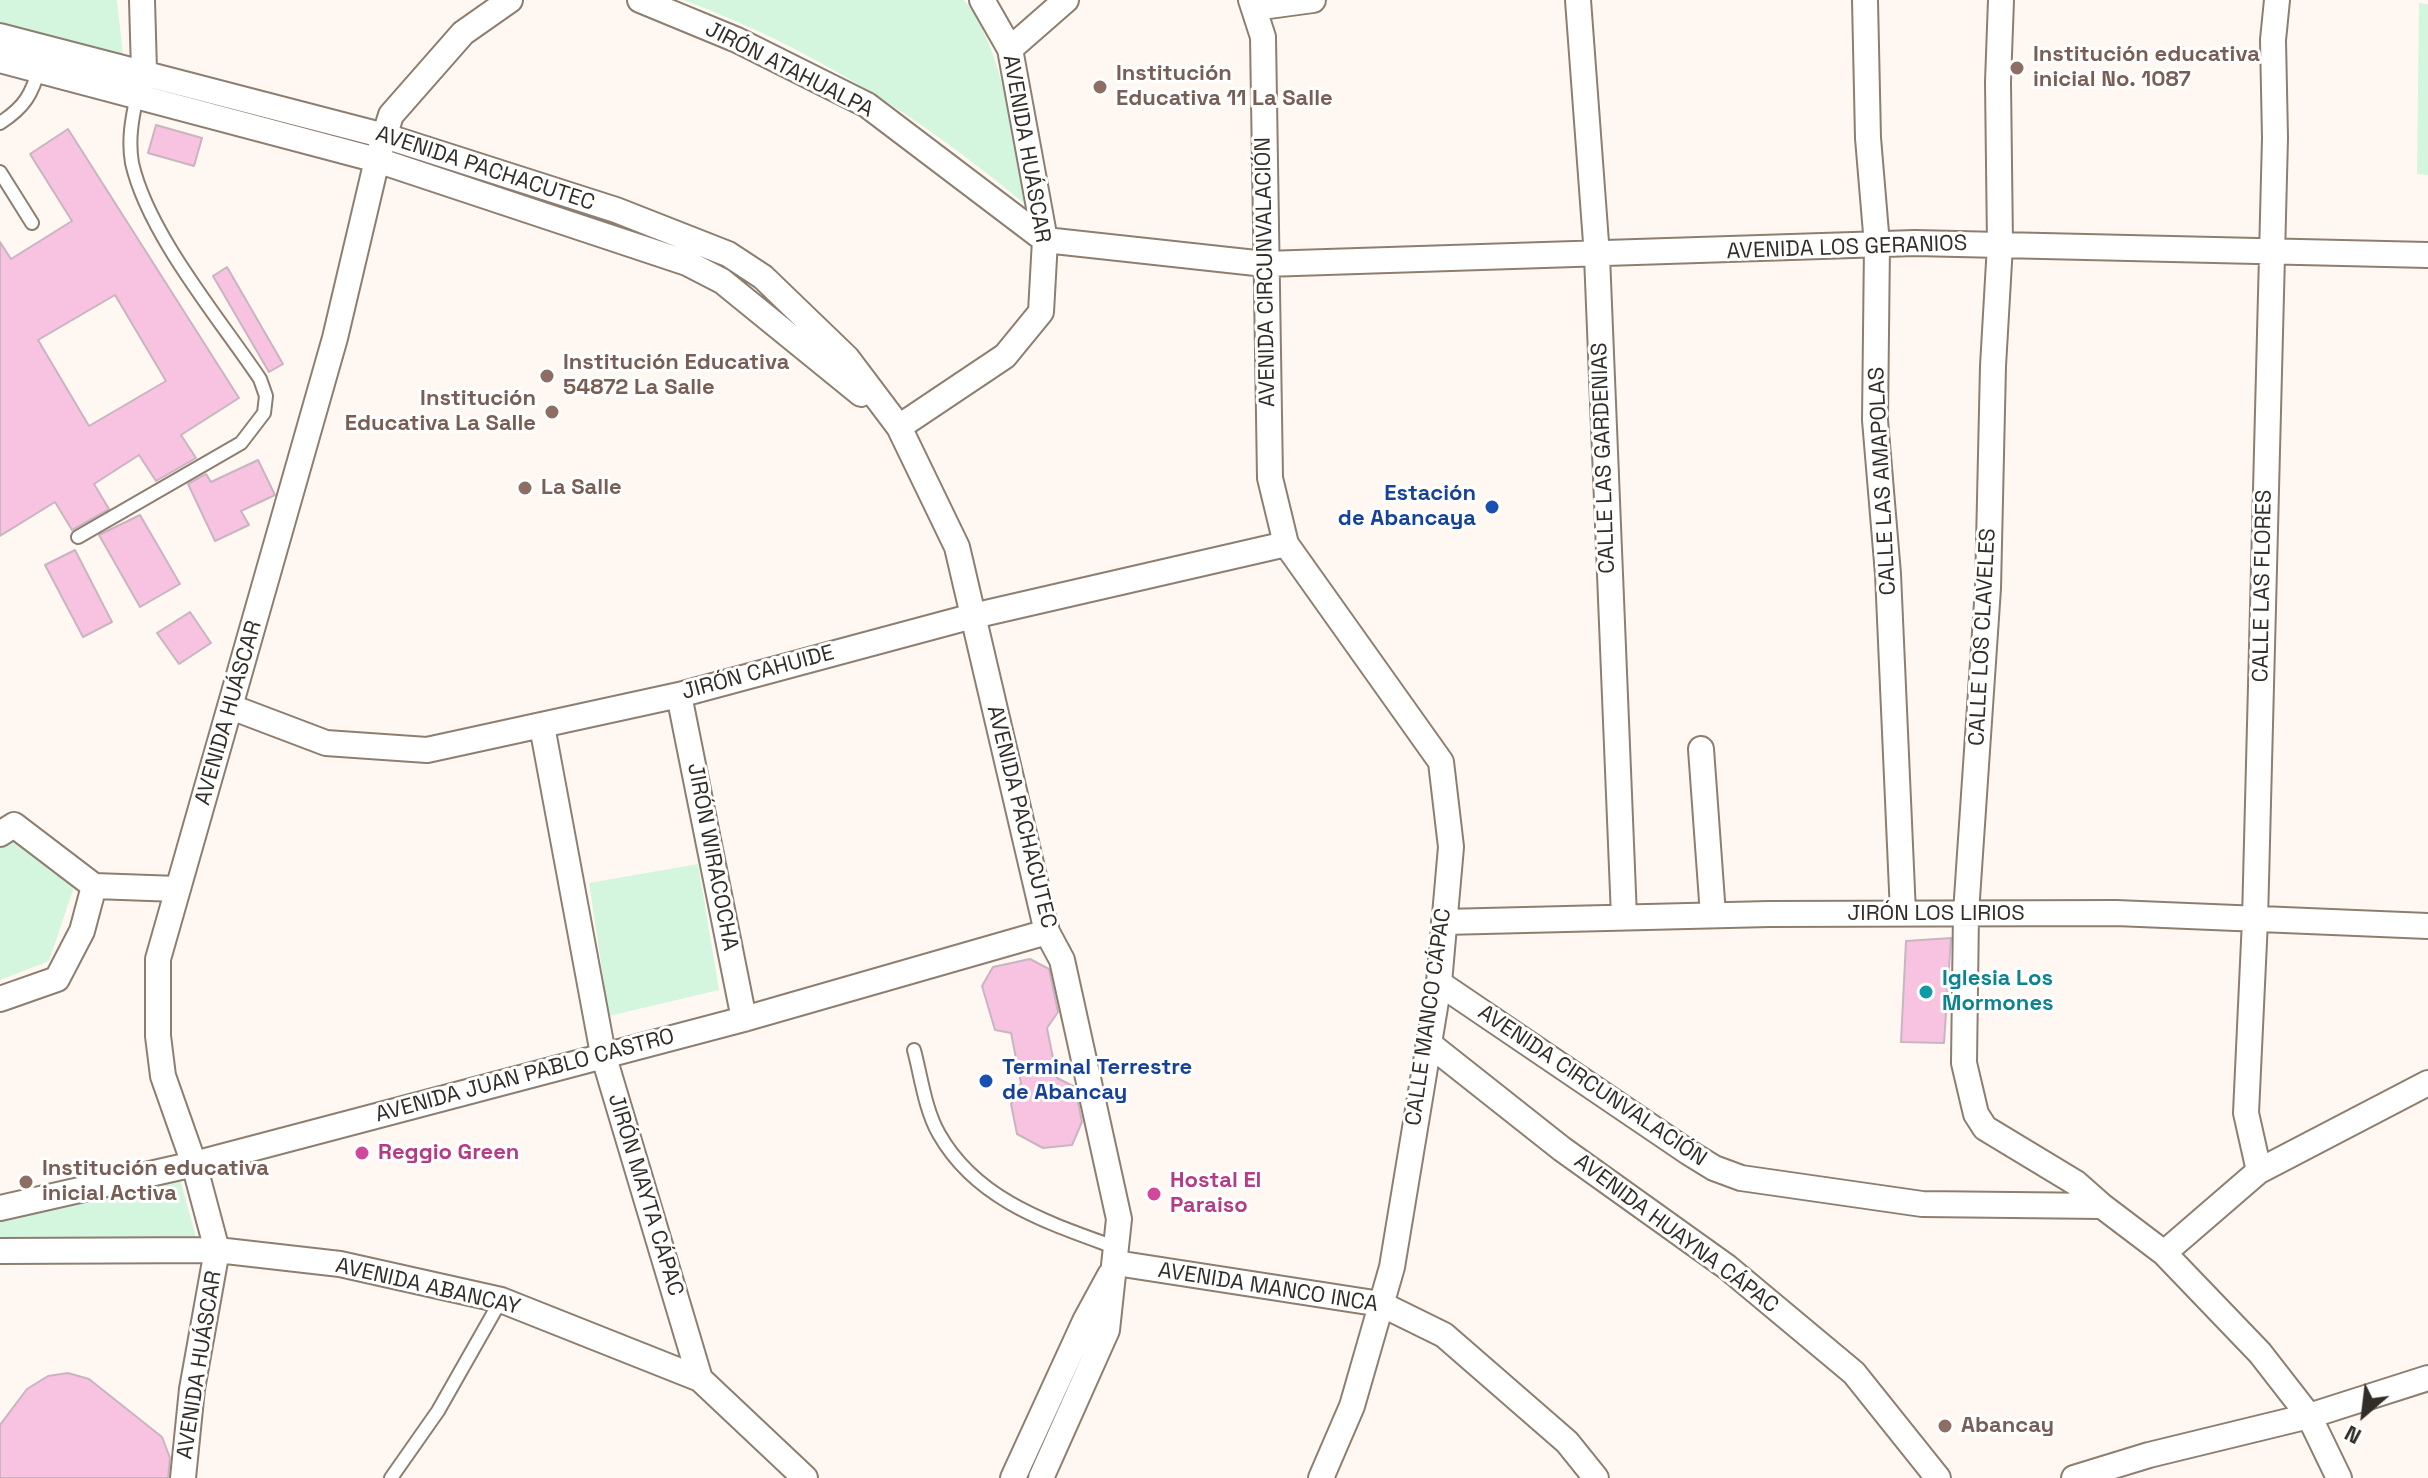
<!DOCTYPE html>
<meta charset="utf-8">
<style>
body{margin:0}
#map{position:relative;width:2428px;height:1478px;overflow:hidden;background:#fff8f2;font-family:"Space Grotesk",sans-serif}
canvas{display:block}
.north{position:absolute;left:2324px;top:1374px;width:80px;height:80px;-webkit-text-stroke:6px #fff;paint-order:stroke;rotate:208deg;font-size:22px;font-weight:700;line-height:32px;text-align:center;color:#332d27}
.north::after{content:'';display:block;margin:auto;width:28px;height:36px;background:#332d27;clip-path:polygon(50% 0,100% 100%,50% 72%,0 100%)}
</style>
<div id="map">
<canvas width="2428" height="1478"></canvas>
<div class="north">N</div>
</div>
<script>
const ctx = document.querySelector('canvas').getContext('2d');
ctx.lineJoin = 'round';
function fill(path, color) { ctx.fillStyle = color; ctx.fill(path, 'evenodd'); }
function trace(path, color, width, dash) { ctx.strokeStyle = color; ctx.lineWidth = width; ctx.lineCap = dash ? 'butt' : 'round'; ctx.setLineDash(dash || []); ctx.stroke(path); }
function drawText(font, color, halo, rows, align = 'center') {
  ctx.font = font + ' "Space Grotesk",sans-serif'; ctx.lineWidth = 6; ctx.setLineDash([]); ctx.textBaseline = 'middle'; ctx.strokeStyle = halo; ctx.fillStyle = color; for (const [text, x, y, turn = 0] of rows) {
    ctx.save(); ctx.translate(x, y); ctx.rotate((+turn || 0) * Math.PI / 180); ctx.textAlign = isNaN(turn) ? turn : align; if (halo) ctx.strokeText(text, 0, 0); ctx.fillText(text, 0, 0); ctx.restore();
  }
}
fill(new Path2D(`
 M 0,0 L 117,0 L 123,55 L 0,23 Z
 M 683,0 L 964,0 C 1004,48 1014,145 1027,206 C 924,119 811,47 683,0 Z
 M 2419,3 L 2428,4 L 2428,175 L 2417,174 Z
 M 6,839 L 30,850 L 74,887 L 49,961 L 0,980 L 0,844 Z
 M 698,864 L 719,990 L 609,1016 L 589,883 Z
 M 178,1172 L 196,1237 L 0,1237 L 0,1220 Z`), '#d4f5de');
const building = new Path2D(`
 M 156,125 L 202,138 L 194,166 L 148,153 Z
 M 68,129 L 239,398 L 181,435 L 196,458 L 156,481 L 139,455 L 94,484 L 109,509 L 72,530 L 55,502 L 0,536 L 0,242 L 11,259 L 72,221 L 30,154 ZM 115,295 L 166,381 L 89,426 L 38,340 Z
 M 227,267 L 283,364 L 269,372 L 213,276 Z
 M 258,460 L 275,495 L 241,511 L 249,525 L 215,541 L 188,484 L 206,474 L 211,482 Z
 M 140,515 L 180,584 L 140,607 L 99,535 Z
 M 75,550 L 112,622 L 83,637 L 45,565 Z
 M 190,612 L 211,643 L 179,664 L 157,633 Z
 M 1951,938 L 1944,1043 L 1901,1042 L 1906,941 Z
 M 1030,959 L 1049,969 L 1058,1012 L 1047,1028 L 1057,1078 L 1075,1087 L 1082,1122 L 1072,1145 L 1043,1148 L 1017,1134 L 1011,1104 L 1021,1083 L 1011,1033 L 995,1030 L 982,986 L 993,967 Z
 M 68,1373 L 89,1379 L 162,1437 L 170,1458 L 168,1478 L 0,1478 L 0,1425 L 27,1389 L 48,1376 Z`);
fill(building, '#f8c2e1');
trace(building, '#c9b5c0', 2);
const lane = new Path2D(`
 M 0,123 C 25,107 32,94 40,66
 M 0,172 L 32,223
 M 78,537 L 241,443 L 264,413 L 266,396 L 260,379 C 219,318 148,234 132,163 C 128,140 132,118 137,96
 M 914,1050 C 921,1076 925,1110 939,1134 C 977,1201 1049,1223 1117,1248
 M 391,1478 L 438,1411 L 501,1300`);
const street = new Path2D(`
 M 640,0 L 737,40 L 867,105 L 1045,240 L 1265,264 L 1915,243 L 2428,255
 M 1251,0 L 1263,37 L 1270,478 L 1286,544 L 1441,762 L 1451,847 L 1439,983 L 1392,1267 L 1352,1406 L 1321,1478
 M 1578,0 L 1597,256 L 1624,917
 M 1865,0 L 1868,138 L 1877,245 L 1875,420 L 1888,574 L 1903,913
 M 2001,0 L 1998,82 L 2000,245 L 1993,366 L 1988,588 L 1966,913 L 1964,1063 L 1976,1114 L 1985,1128 L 2076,1183 L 2102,1206
 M 1254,8 L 1313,0
 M 0,36 L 385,136 L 616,210 L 728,254 L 763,277 L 847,358 L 899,427 L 957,547 L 1047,932 L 1062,960 L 1119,1219 L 1107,1330 L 1041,1478
 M 1010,49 L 1066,0
 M 0,60 L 377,160 L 687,263 L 722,281 L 861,394
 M 140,86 L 144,71 L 142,0
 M 899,427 L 1005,356 L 1041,312 L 1045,240 L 1010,49 L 982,0
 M 679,695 L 744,1019
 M 231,707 L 326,743 L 427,750 L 679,695 L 973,616 L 1286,544
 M 542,726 L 603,1054 L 700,1379
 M 1701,749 L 1713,915
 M 0,834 L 14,825 L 94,886
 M 1444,922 L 1769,914 L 2116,913 L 2428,926
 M 1439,983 L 1688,1152 L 1714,1168 L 1741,1178 L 1922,1204 L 2102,1206 L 2164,1253 L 2260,1353 L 2309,1416 L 2339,1478
 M 0,999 L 57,979 L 82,931 L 94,886 L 178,889
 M 1428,1043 L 1562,1149 L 1727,1267 L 1854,1373 L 1938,1478
 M 2259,1171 L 2246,1113 L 2255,920 L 2275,138 L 2273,40 L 2277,0
 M 0,1208 L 194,1164 L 744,1019 L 1047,932
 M 0,1251 L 217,1250 L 340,1264 L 501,1300 L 700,1379 L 805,1478
 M 2164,1253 L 2259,1171 L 2428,1083
 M 1116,1263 L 1381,1304 L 1444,1335 L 1567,1442 L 1596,1478
 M 183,1478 L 192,1389 L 217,1250 L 194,1164 L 163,1076 L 158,1036 L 158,959 L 335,338 L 377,160 L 391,115 L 463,33 L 510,0
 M 1013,1478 L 1085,1321 L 1110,1275
 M 2074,1478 L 2149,1455 L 2309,1416 L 2428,1378`);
trace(lane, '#8d7e70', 16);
trace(street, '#8d7e70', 28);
trace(lane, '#fff', 12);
trace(street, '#fff', 24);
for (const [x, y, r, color] of [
 [2017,68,8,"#8d6e63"],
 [1100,87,8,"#8d6e63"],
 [547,376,8,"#8d6e63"],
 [552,412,8,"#8d6e63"],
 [525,488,8,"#8d6e63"],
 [1492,507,8,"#1a4fb4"],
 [1926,992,8,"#0f9aa8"],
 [986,1081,8,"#1a4fb4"],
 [362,1153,8,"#d1479c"],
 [26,1182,8,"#8d6e63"],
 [1154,1194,8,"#d1479c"],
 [1945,1426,8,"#8d6e63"]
]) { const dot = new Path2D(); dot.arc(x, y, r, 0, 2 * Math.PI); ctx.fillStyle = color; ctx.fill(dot); trace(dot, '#fff', 3); }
drawText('bold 22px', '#785e54', '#fff', [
 ["Institución educativa",2033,55],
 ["inicial No. 1087",2033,80],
 ["Institución",1116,74],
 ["Educativa 11 La Salle",1116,99],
 ["Institución Educativa",563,363],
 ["54872 La Salle",563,388],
 ["Institución",536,399,"right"],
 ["Educativa La Salle",536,424,"right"],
 ["La Salle",541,488],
 ["Institución educativa",42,1169],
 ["inicial Activa",42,1194],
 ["Abancay",1961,1426]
], 'left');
drawText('22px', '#332d27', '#fff', [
 ["JIRÓN ATAHUALPA",789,70,27],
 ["AVENIDA HUÁSCAR",1026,149,80],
 ["AVENIDA PACHACUTEC",485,169,18],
 ["AVENIDA LOS GERANIOS",1847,248,-2],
 ["AVENIDA CIRCUNVALACIÓN",1266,272,-91],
 ["CALLE LAS GARDENIAS",1604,458,-92],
 ["CALLE LAS AMAPOLAS",1883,481,-93],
 ["CALLE LAS FLORES",2263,586,-89],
 ["CALLE LOS CLAVELES",1983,637,-87],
 ["JIRÓN CAHUIDE",758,673,-15],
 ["AVENIDA HUÁSCAR",229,713,-74],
 ["AVENIDA PACHACUTEC",1021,817,76],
 ["JIRÓN WIRACOCHA",712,857,79],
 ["JIRÓN LOS LIRIOS",1936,914],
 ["CALLE MANCO CÁPAC",1429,1017,-82],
 ["AVENIDA JUAN PABLO CASTRO",525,1076,-15],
 ["AVENIDA CIRCUNVALACIÓN",1592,1086,34],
 ["JIRÓN MAYTA CÁPAC",645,1195,73],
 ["AVENIDA HUAYNA CÁPAC",1676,1234,37],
 ["AVENIDA ABANCAY",428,1287,13],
 ["AVENIDA MANCO INCA",1268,1288,9],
 ["AVENIDA HUÁSCAR",200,1365,-81]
]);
drawText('bold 22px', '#164399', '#fff', [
 ["Estación",1476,494],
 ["de Abancaya",1476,519],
 ["Terminal Terrestre",1002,1068,"left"],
 ["de Abancay",1002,1093,"left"]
], 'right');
drawText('bold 22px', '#0d838f', '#fff', [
 ["Iglesia Los",1942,979],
 ["Mormones",1942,1004]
], 'left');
drawText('bold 22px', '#b23c85', '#fff', [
 ["Reggio Green",378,1153],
 ["Hostal El",1170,1181],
 ["Paraiso",1170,1206]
], 'left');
</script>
